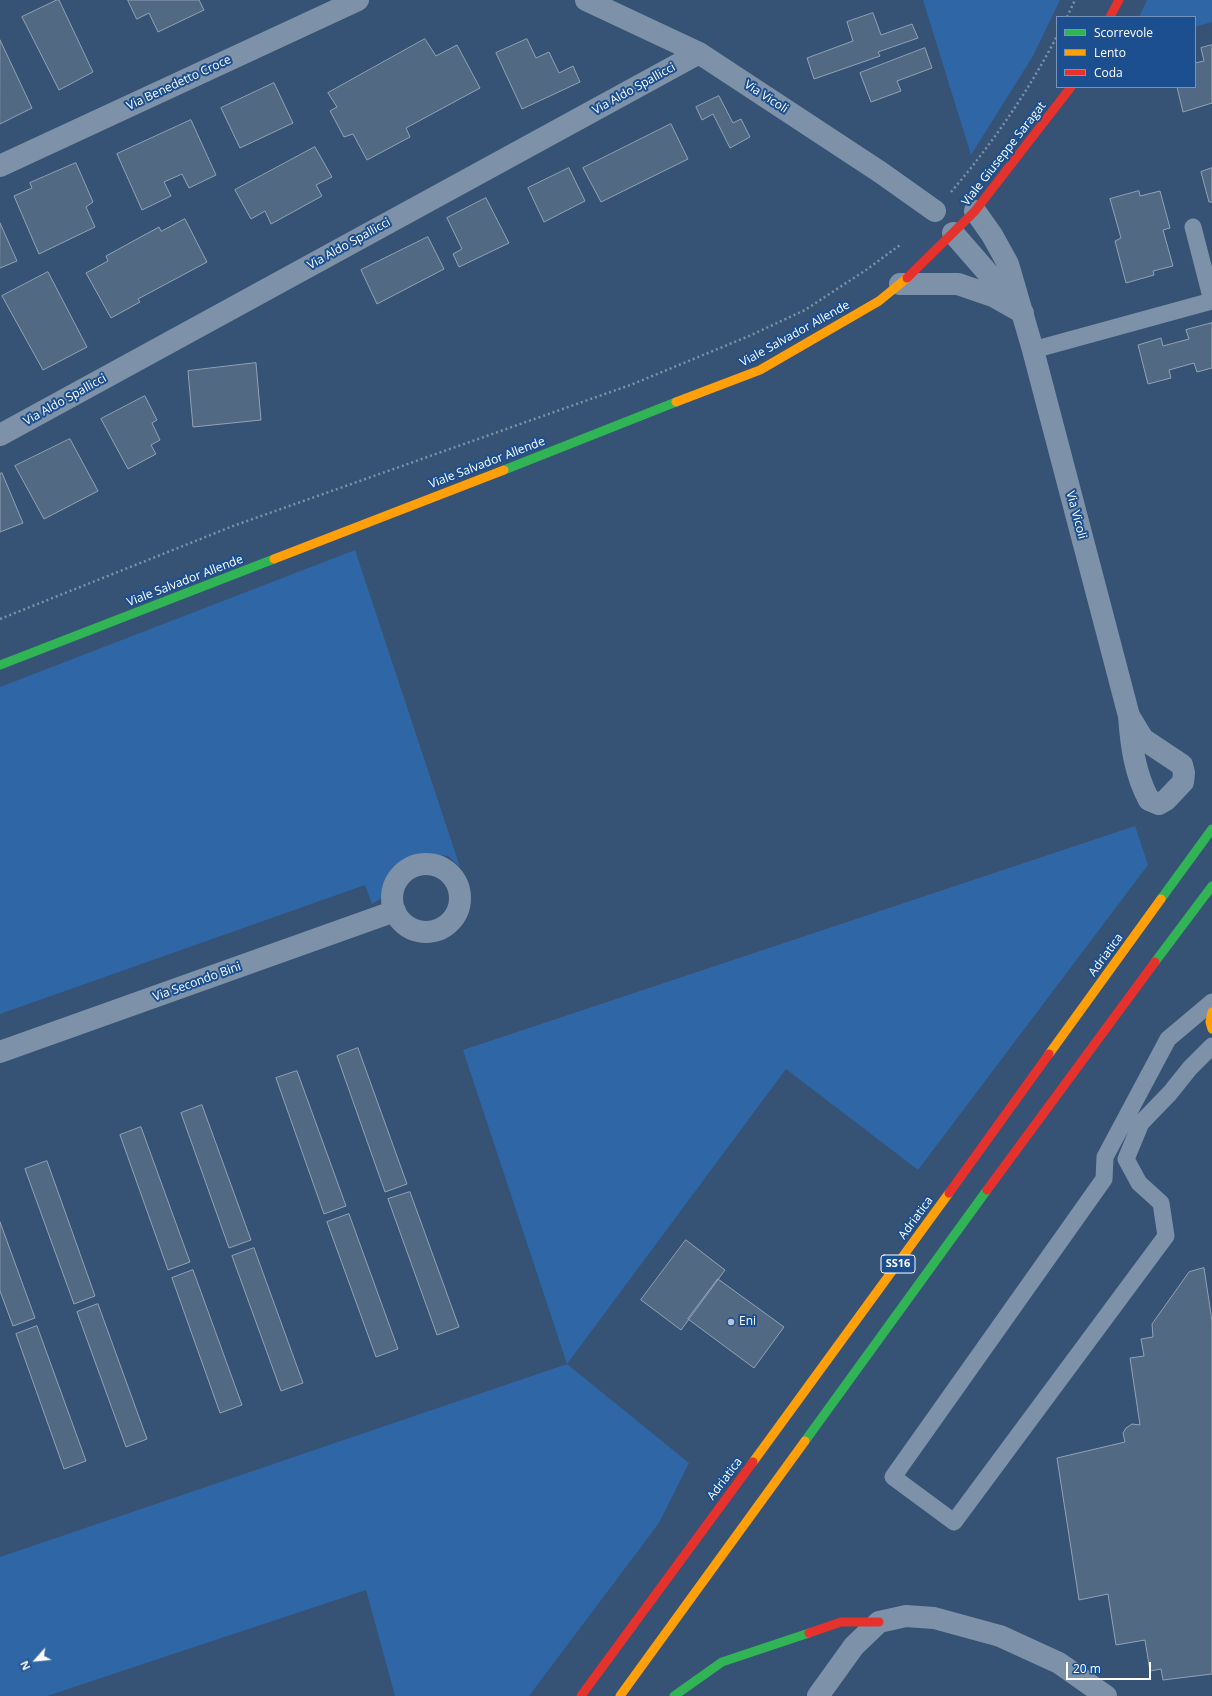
<!DOCTYPE html>
<style>
body{margin:0}
#map{position:relative;width:1212px;height:1696px;overflow:hidden;background:#365274;font-family:"Open Sans",sans-serif}
canvas{display:block}
.legend{position:absolute;left:1056px;top:16px;width:140px;height:72px;box-sizing:border-box;background:#1b4f8f;border:1px solid #7695bc;margin:0;padding:5px 7px;list-style:none;font-size:12px;color:#fff}
.legend li{display:flex;align-items:center;gap:8px;height:20px}
.legend b{width:20px;border:1px solid #7695bc}
.north{position:absolute;left:16px;top:1640px;width:40px;height:40px;-webkit-text-stroke:3px #1b4f8f;paint-order:stroke;rotate:243deg;font-size:11px;font-weight:700;line-height:16px;text-align:center;color:#fff}
.north::after{content:'';display:block;margin:auto;width:14px;height:18px;background:#fff;clip-path:polygon(50% 0,100% 100%,50% 72%,0 100%)}
.scale{position:absolute;left:1066px;top:1662px;width:85px;height:18px;box-sizing:border-box;border:2px solid #fff;border-top:0;padding-left:5px;font-size:12px;line-height:14px;white-space:nowrap;color:#fff;-webkit-text-stroke:3px #1b4f8f;paint-order:stroke}
</style>
<div id="map">
<canvas width="1212" height="1696"></canvas>
<ul class="legend">
<li><b style="height:5px;background:#30b455"></b>Scorrevole</li>
<li><b style="height:5px;background:#ff9f0a"></b>Lento</li>
<li><b style="height:5px;background:#e5322d"></b>Coda</li>
</ul>
<div class="north">N</div>
<div class="scale">20 m</div>
</div>
<script>
const ctx = document.querySelector('canvas').getContext('2d');
ctx.lineJoin = 'round';
function fill(path, color) { ctx.fillStyle = color; ctx.fill(path, 'evenodd'); }
function trace(path, color, width, dash) { ctx.strokeStyle = color; ctx.lineWidth = width; ctx.lineCap = dash ? 'butt' : 'round'; ctx.setLineDash(dash || []); ctx.stroke(path); }
function drawText(font, color, halo, rows, align = 'center') {
  ctx.font = font + ' "Open Sans",sans-serif'; ctx.lineWidth = 4; ctx.setLineDash([]); ctx.textBaseline = 'middle'; ctx.strokeStyle = halo; ctx.fillStyle = color; for (const [text, x, y, turn = 0] of rows) {
    ctx.save(); ctx.translate(x, y); ctx.rotate((+turn || 0) * Math.PI / 180); ctx.textAlign = isNaN(turn) ? turn : align; if (halo) ctx.strokeText(text, 0, 0); ctx.fillText(text, 0, 0); ctx.restore();
  }
}
fill(new Path2D(`
 M 923,0 L 1060,0 L 1033,56 L 971,155 Z
 M 1147,0 L 1212,0 L 1212,22 L 1195,27 L 1195,17 L 1139,17 Z
 M 355,550 L 460,867 L 448,856 L 426,853 L 410,857 L 398,867 L 389,877 L 382,898 L 372,904 L 365,885 L 0,1014 L 0,687 Z
 M 1135,826 L 1148,865 L 918,1170 L 786,1069 L 567,1364 L 689,1463 L 659,1523 L 529,1696 L 395,1696 L 366,1590 L 47,1696 L 0,1696 L 0,1557 L 567,1364 L 463,1050 Z`), '#2f66a5');
const building = new Path2D(`
 M 57,0 L 59,0 L 93,72 L 59,90 L 22,17 Z
 M 128,0 L 199,0 L 204,10 L 158,32 L 149,13 L 137,19 Z
 M 873,13 L 881,35 L 912,24 L 918,38 L 878,52 L 880,56 L 814,79 L 807,58 L 853,41 L 847,22 Z
 M 425,39 L 436,56 L 457,45 L 480,88 L 406,128 L 410,137 L 367,160 L 353,134 L 344,137 L 330,111 L 337,107 L 328,93 Z
 M 527,39 L 536,58 L 549,52 L 559,73 L 573,66 L 580,82 L 522,109 L 496,53 Z
 M 0,40 L 32,108 L 0,124 Z
 M 1212,45 L 1212,103 L 1183,112 L 1177,87 L 1195,87 L 1195,63 L 1204,61 L 1201,48 Z
 M 925,48 L 932,68 L 897,81 L 901,91 L 871,102 L 860,73 Z
 M 274,83 L 293,123 L 240,148 L 221,108 Z
 M 719,96 L 733,123 L 741,119 L 750,137 L 730,148 L 713,114 L 702,120 L 696,107 Z
 M 191,120 L 216,175 L 189,188 L 182,174 L 164,182 L 171,196 L 142,210 L 117,154 Z
 M 671,124 L 688,159 L 601,202 L 583,168 Z
 M 315,147 L 332,177 L 316,185 L 322,196 L 271,224 L 265,211 L 251,219 L 235,190 Z
 M 76,163 L 93,202 L 86,207 L 95,227 L 39,254 L 14,196 L 32,188 L 30,183 Z
 M 569,168 L 585,201 L 544,222 L 528,188 Z
 M 1212,168 L 1212,202 L 1209,202 L 1201,172 Z
 M 1139,191 L 1140,196 L 1160,191 L 1170,228 L 1163,230 L 1173,266 L 1153,271 L 1154,275 L 1126,283 L 1115,241 L 1121,238 L 1110,199 Z
 M 486,198 L 509,243 L 459,267 L 453,254 L 462,249 L 447,218 Z
 M 185,219 L 207,262 L 138,299 L 140,302 L 111,318 L 86,273 L 108,261 L 106,256 L 159,227 L 161,231 Z
 M 0,223 L 17,261 L 0,268 Z
 M 428,237 L 444,269 L 377,304 L 361,270 Z
 M 48,272 L 87,347 L 43,370 L 2,296 Z
 M 1212,323 L 1212,368 L 1197,372 L 1194,363 L 1169,370 L 1171,378 L 1148,384 L 1138,345 L 1161,338 L 1163,346 L 1189,339 L 1186,330 Z
 M 256,363 L 261,420 L 193,427 L 188,371 Z
 M 145,396 L 157,420 L 152,423 L 160,440 L 151,445 L 156,454 L 128,469 L 101,419 Z
 M 70,439 L 98,491 L 44,519 L 15,466 Z
 M 2,473 L 23,523 L 0,532 L 0,474 Z
 M 358,1048 L 407,1184 L 385,1192 L 337,1056 Z
 M 297,1071 L 346,1206 L 324,1214 L 276,1078 Z
 M 202,1105 L 251,1240 L 229,1248 L 181,1113 Z
 M 141,1127 L 190,1262 L 168,1270 L 120,1135 Z
 M 47,1161 L 95,1296 L 74,1304 L 25,1169 Z
 M 410,1192 L 459,1327 L 437,1335 L 388,1199 Z
 M 349,1214 L 398,1349 L 376,1357 L 327,1222 Z
 M 0,1222 L 35,1318 L 13,1326 L 0,1291 Z
 M 686,1240 L 725,1270 L 681,1330 L 641,1300 Z
 M 254,1248 L 303,1383 L 281,1391 L 232,1256 Z
 M 1204,1268 L 1212,1321 L 1212,1674 L 1163,1680 L 1161,1669 L 1150,1671 L 1145,1640 L 1116,1645 L 1108,1594 L 1079,1600 L 1057,1458 L 1125,1442 L 1123,1433 L 1126,1428 L 1132,1424 L 1140,1425 L 1130,1358 L 1144,1356 L 1141,1339 L 1153,1337 L 1152,1324 L 1189,1272 Z
 M 193,1270 L 242,1405 L 220,1413 L 172,1278 Z
 M 718,1279 L 784,1327 L 754,1368 L 688,1319 Z
 M 98,1304 L 147,1439 L 126,1447 L 77,1312 Z
 M 37,1326 L 86,1461 L 64,1469 L 16,1334 Z`);
fill(building, '#526984');
trace(building, '#92a2b6', 1);
trace(new Path2D(`
 M 1067,17 L 1075,0
 M 951,192 C 992,144 1028,92 1057,36
 M 0,619 L 233,526 L 633,384 L 749,336 L 805,310 L 866,270 L 900,245`), '#7d92a8', 2.5, [2, 3]);
trace(new Path2D(`
 M 1033,350 L 1212,301 L 1193,227
 M 1212,1002 L 1168,1039 L 1105,1157 L 1104,1179 L 893,1477 L 954,1522 L 1166,1236 L 1161,1203 L 1139,1183 L 1126,1159 L 1141,1123 L 1170,1093 L 1190,1068 L 1212,1046`), '#7d92a8', 17);
trace(new Path2D(`
 M 586,0 L 699,53 L 880,172 L 935,211
 M 0,166 L 358,0
 M 975,211 L 992,235 L 1008,264 L 1033,350 L 1129,716 C 1131,745 1135,774 1149,800 L 1159,804 L 1166,800 L 1183,782 L 1184,773 L 1182,765 L 1143,739 L 1129,716
 M 953,233 L 1014,303
 M 900,284 L 958,284 L 993,296 L 1023,313
 M 0,435 L 699,53
 M392 898a34 34 0 1 1 68 0a34 34 0 1 1-68 0Z
 M 0,1052 L 395,911
 M 818,1696 L 854,1646 L 879,1622 L 906,1616 L 934,1618 L 1000,1636 L 1059,1663 L 1106,1696`), '#7d92a8', 22);
trace(new Path2D(`
 M 504,470 L 676,402
 M 0,665 L 274,559
 M 1161,899 L 1212,829
 M 1155,962 L 1212,886
 M 805,1441 L 987,1190
 M 674,1696 L 722,1662 L 809,1633`), '#30b455', 9);
trace(new Path2D(`
 M 676,402 L 760,370 L 879,301 L 907,278
 M 274,559 L 504,470
 M 1212,1012 L 1210,1022 L 1212,1029
 M 1049,1054 L 1161,899
 M 753,1462 L 949,1193
 M 620,1696 L 805,1441`), '#ff9f0a', 9);
trace(new Path2D(`
 M 1110,17 L 1119,0
 M 907,278 L 975,211 L 1071,87
 M 987,1190 L 1155,962
 M 949,1193 L 1049,1054
 M 809,1633 L 841,1622 L 879,1622
 M 581,1696 L 753,1462`), '#e5322d', 9);
for (const [x, y, r, color] of [
 [731,1322,4,"#b9c2ce"]
]) { const dot = new Path2D(); dot.arc(x, y, r, 0, 2 * Math.PI); ctx.fillStyle = color; ctx.fill(dot); trace(dot, '#1b4f8f', 1.5); }
for (const [x, y, w] of [
 [898,1264,34]
]) { const box = new Path2D(); box.roundRect(x - w / 2, y - 9, w, 18, 3); ctx.fillStyle = '#1b4f8f'; ctx.fill(box); trace(box, '#fff', 1); }
drawText('bold 11px', '#fff', null, [
 ["SS16",898,1264]
]);
drawText('12px', '#fff', '#1b4f8f', [
 ["Via Benedetto Croce",179,83,-25],
 ["Via Aldo Spallicci",634,89,-29],
 ["Via Vicoli",766,97,33],
 ["Viale Giuseppe Saragat",1004,154,-52],
 ["Via Aldo Spallicci",349,244,-29],
 ["Viale Salvador Allende",795,334,-29],
 ["Via Aldo Spallicci",65,400,-29],
 ["Viale Salvador Allende",487,463,-21],
 ["Via Vicoli",1076,515,75],
 ["Viale Salvador Allende",185,581,-21],
 ["Adriatica",1106,955,-54],
 ["Via Secondo Bini",197,982,-20],
 ["Adriatica",916,1218,-54],
 ["Adriatica",725,1479,-53]
]);
drawText('12px', '#fff', '#1b4f8f', [
 ["Eni",739,1322]
], 'left');
</script>
